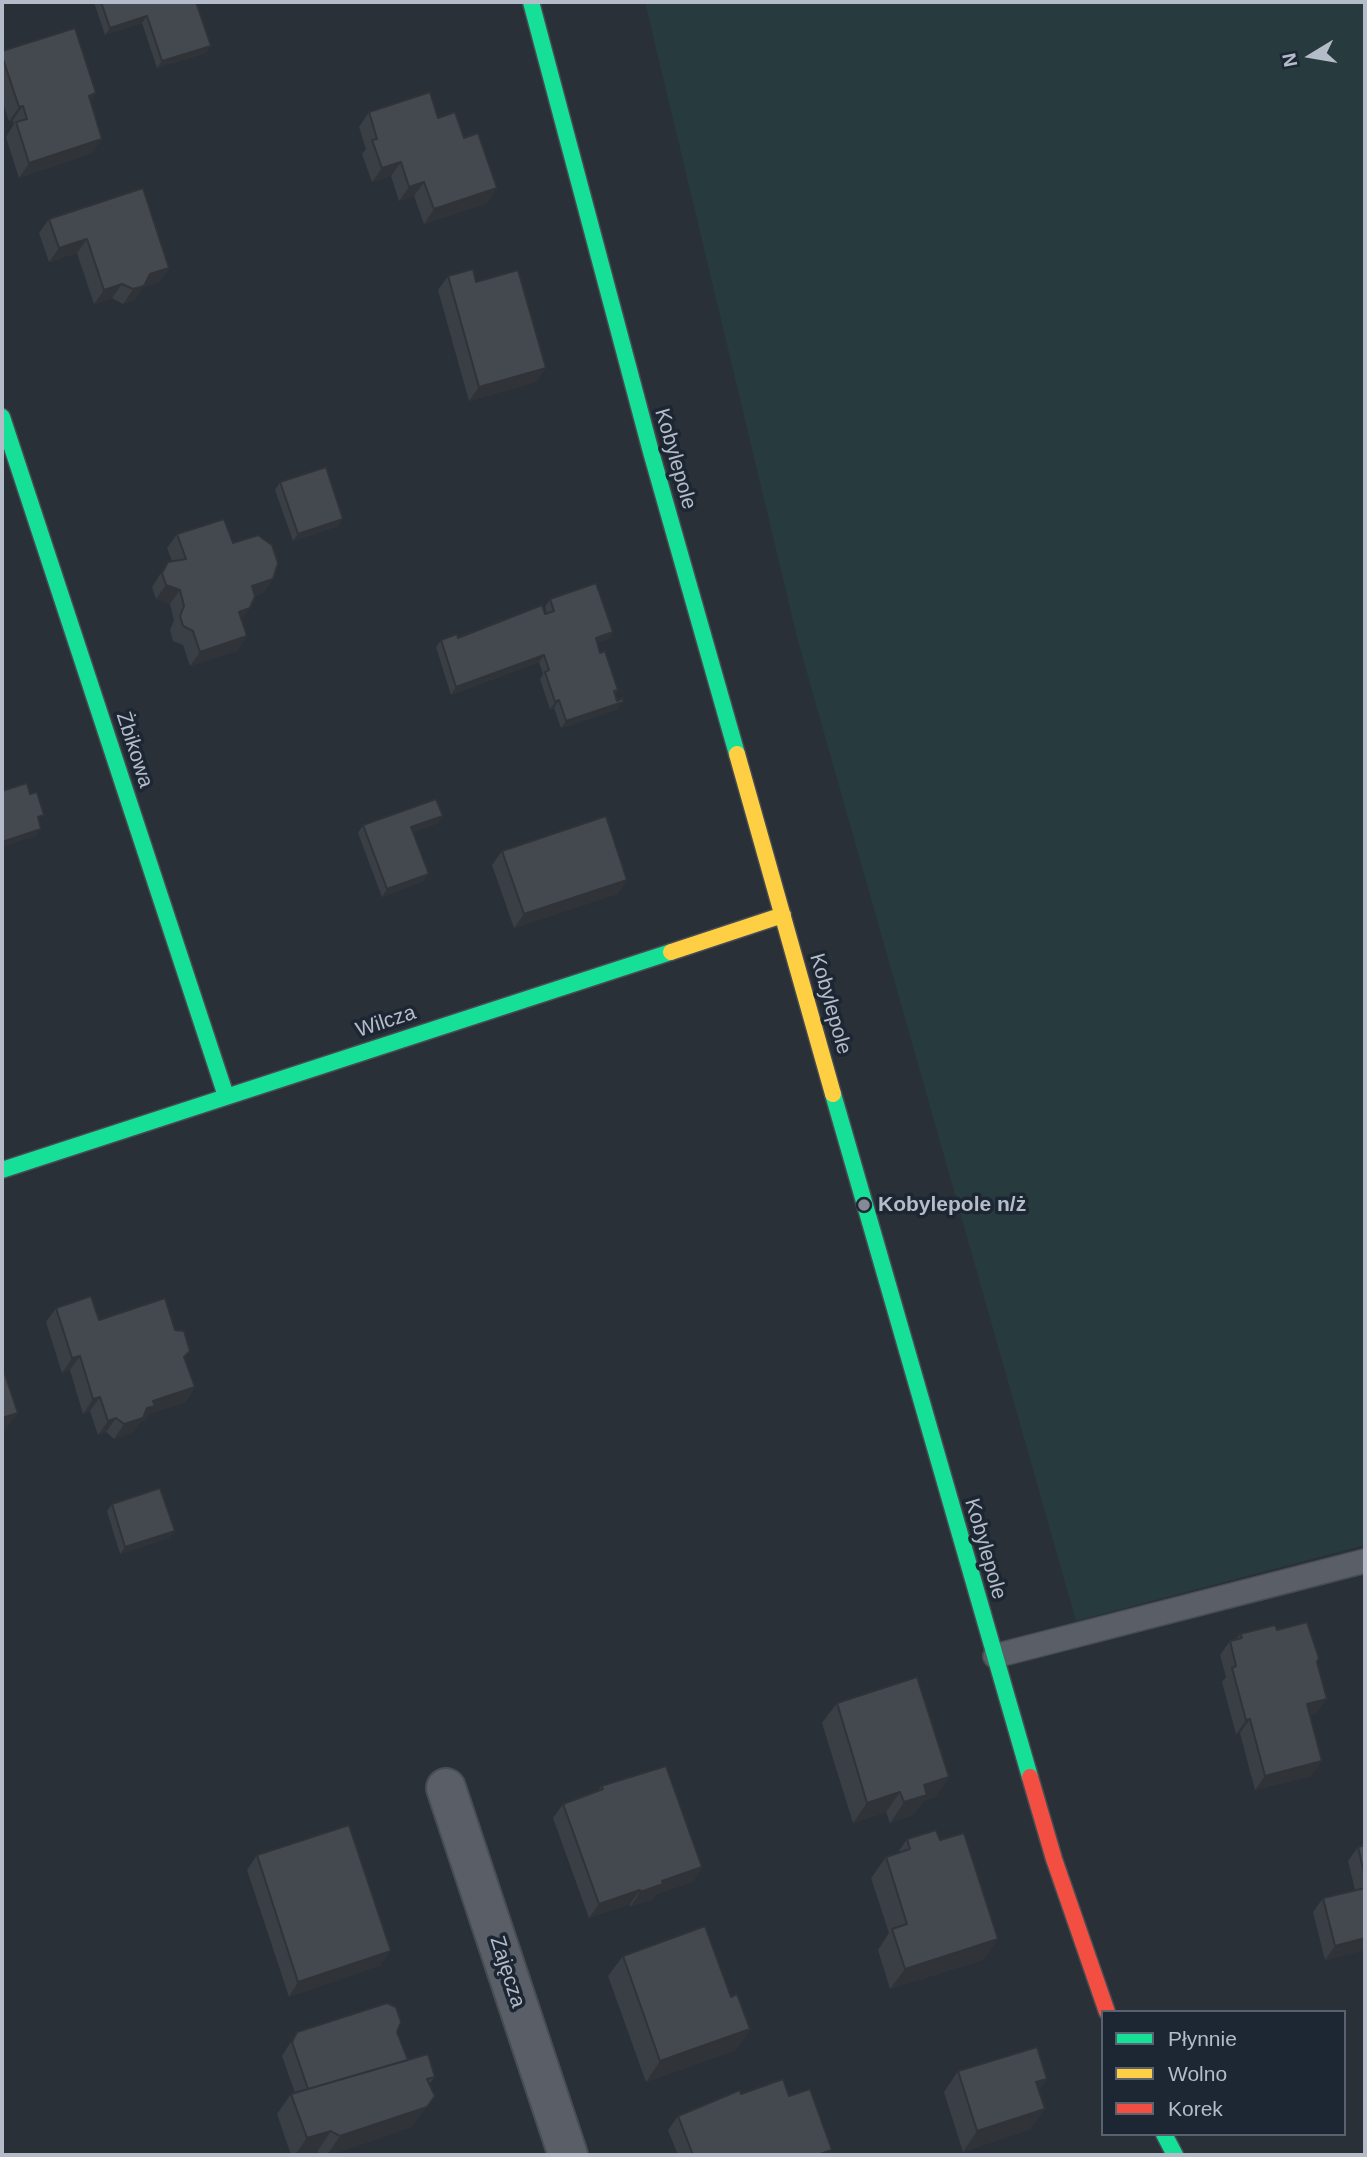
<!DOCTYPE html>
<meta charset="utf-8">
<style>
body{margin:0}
#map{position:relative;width:1367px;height:2157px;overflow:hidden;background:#2a3038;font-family:Helvetica,sans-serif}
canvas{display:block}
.frame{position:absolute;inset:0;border:4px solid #b4bcc9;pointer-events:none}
.legend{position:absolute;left:1101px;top:2010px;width:245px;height:126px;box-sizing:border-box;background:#1d2633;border:2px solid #59626f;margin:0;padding:9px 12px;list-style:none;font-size:21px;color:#b4bcc9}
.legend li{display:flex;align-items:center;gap:14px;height:35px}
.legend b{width:35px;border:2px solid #59626f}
.north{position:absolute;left:1276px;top:21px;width:70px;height:70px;-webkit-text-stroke:5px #1d2633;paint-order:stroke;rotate:259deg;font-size:19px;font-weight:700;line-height:28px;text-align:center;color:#b4bcc9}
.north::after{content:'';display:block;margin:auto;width:24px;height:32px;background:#b4bcc9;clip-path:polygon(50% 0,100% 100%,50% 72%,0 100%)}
</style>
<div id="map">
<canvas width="1367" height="2157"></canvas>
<div class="frame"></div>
<ul class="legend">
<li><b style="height:9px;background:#16e098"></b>Płynnie</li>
<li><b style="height:9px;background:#ffcf43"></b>Wolno</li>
<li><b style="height:9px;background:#f24e42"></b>Korek</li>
</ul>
<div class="north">N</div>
</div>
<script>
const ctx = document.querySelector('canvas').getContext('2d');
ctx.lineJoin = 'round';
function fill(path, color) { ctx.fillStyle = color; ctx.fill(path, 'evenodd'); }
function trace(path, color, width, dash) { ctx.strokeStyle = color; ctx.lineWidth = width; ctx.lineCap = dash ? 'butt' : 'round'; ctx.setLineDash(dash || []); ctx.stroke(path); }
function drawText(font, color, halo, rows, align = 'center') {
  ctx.font = font + ' Helvetica,sans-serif'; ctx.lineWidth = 7; ctx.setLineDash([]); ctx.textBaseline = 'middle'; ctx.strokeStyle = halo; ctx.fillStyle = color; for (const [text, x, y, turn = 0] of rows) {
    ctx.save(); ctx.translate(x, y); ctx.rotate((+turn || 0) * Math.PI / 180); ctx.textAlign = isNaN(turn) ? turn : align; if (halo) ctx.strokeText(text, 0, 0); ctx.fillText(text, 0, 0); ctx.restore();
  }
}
fill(new Path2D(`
 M 645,2 L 1365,2 L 1365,1545 L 1076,1621 L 798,641 Z`), '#273a3e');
const lane = new Path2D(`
 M 995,1656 L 1365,1561`);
const street = new Path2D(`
 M 446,1788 L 568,2155`);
const fast = new Path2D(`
 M 531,2 L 651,452 L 737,754
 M 2,417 L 226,1096
 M 833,1094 L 1030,1777
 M 2,1170 L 671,952
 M 1164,2134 L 1175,2155`);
const slow = new Path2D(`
 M 737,754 L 833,1094
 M 671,952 L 783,915`);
const jam = new Path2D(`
 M 1030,1777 L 1054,1859 L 1107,2012`);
trace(lane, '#484c53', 26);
trace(street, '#484c53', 42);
trace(fast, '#484c53', 19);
trace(slow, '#484c53', 19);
trace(jam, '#484c53', 19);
trace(lane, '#5a5e66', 23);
trace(street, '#5a5e66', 38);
trace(fast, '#16e098', 16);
trace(slow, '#ffcf43', 16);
trace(jam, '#f24e42', 16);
fill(new Path2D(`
 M 94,2 L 196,2 L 206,53 L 157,68 L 142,23 L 105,35 Z
 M 2,51 L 96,93 L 90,101 L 92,153 L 19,178 L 6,137 L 14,124 L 13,120 L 9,121 L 2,100 Z
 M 369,112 L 438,118 L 487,203 L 424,224 L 414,196 L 399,201 L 391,176 L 372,182 L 362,154 L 366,149 L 359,127 Z
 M 49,219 L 169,268 L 159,282 L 143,287 L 134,300 L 123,304 L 112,298 L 94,304 L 77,253 L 49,262 L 39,233 Z
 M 448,276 L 476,282 L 536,382 L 469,401 L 438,290 Z
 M 280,482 L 338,526 L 293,541 L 275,490 Z
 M 177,534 L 233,543 L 273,579 L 263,593 L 255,596 L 241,620 L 247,636 L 237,651 L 190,666 L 183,645 L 173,641 L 170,630 L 174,620 L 170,604 L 156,599 L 152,587 L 168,562 L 172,561 L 167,548 Z
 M 550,599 L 613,632 L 608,639 L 597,643 L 600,653 L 618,690 L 615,694 L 618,709 L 561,728 L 554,708 L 550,709 L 540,679 L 543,674 L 539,662 L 451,695 L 436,647 L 441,640 L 458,638 L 545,614 L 547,614 L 545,607 Z
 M 438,823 L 413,832 L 424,881 L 382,897 L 358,833 L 363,825 Z
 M 502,851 L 627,880 L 617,894 L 514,928 L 492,865 Z
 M 56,1308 L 99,1320 L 184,1359 L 195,1387 L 185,1402 L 149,1414 L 145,1420 L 141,1421 L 133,1432 L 114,1439 L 106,1432 L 98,1435 L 90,1411 L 83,1414 L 70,1370 L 62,1373 L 46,1322 Z
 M 112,1504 L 169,1538 L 120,1554 L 107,1511 Z
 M 1277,1630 L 1317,1662 L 1317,1713 L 1310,1715 L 1312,1776 L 1255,1790 L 1240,1733 L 1236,1734 L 1222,1682 L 1226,1677 L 1220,1655 L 1230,1641 L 1236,1639 L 1240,1634 Z
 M 837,1703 L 949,1777 L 935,1797 L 923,1801 L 913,1815 L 890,1823 L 886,1812 L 853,1823 L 822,1723 Z
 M 601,1786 L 702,1867 L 692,1882 L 656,1894 L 653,1899 L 630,1907 L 630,1904 L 589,1918 L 553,1818 L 563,1804 L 598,1791 Z
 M 907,1839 L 940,1840 L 998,1939 L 983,1960 L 890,1989 L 878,1950 L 889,1933 L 871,1878 L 886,1857 L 897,1854 Z
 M 1365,1845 L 1365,1950 L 1325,1960 L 1313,1912 L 1323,1898 L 1355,1890 L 1348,1861 L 1358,1847 Z
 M 257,1855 L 381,1965 L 289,1997 L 247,1870 Z
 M 623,1956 L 750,2029 L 736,2050 L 646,2082 L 608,1976 Z
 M 297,2032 L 397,2032 L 408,2060 L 435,2077 L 429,2084 L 412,2127 L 330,2155 L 323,2155 L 317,2152 L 304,2155 L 291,2155 L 277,2114 L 291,2094 L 295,2093 L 282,2056 Z
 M 958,2071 L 1047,2079 L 1039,2090 L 1031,2129 L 963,2152 L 944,2092 Z
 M 741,2094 L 789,2096 L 829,2155 L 678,2155 L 668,2130 L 678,2116 Z`), '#3a3f45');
fill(new Path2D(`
 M 147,16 L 142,23 L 105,35 L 110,28 Z
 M 211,46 L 206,53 L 157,68 L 162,61 Z
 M 96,93 L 86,107 L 89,96 Z
 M 23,106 L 13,120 L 9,121 L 19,107 Z
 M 102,139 L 92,153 L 19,178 L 29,163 Z
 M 401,162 L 391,176 L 372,182 L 382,168 Z
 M 424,182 L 414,196 L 399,201 L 409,187 Z
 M 497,188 L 487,203 L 424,224 L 434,209 Z
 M 87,239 L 77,253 L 49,262 L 59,248 Z
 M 169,268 L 159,282 L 143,287 L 134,300 L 123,304 L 133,289 L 150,274 Z
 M 122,284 L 112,298 L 94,304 L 104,290 Z
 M 546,368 L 536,382 L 469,401 L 479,387 Z
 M 343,519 L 338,526 L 293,541 L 298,534 Z
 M 273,579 L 263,593 L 242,600 L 252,586 Z
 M 166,585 L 180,590 L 170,604 L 156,599 Z
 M 250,608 L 240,622 L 239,612 Z
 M 613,632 L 608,639 L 591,645 L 596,638 Z
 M 247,636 L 237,651 L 190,666 L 200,652 Z
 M 544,655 L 539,662 L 451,695 L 456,687 Z
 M 559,700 L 554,708 L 550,709 L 555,702 Z
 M 623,702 L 618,709 L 561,728 L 566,721 Z
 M 443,816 L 438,823 L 406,835 L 411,827 Z
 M 41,829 L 36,836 L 2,847 L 2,842 Z
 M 429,874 L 424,881 L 382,897 L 387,889 Z
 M 627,880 L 617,894 L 514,928 L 524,914 Z
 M 80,1356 L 70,1370 L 62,1373 L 72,1358 Z
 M 195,1387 L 185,1402 L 149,1414 L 145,1420 L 141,1421 L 133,1432 L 114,1439 L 124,1424 L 153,1401 Z
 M 100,1397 L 90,1411 L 83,1414 L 93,1399 Z
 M 18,1413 L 3,1433 L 2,1434 L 2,1418 Z
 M 116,1418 L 106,1432 L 98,1435 L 108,1421 Z
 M 175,1531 L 169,1538 L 120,1554 L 125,1547 Z
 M 1327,1699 L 1317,1713 L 1297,1718 L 1307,1704 Z
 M 1250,1719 L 1240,1733 L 1236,1734 L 1246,1720 Z
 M 1322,1761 L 1312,1776 L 1255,1790 L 1265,1776 Z
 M 949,1777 L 935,1797 L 923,1801 L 913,1815 L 890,1823 L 904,1802 L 924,1785 Z
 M 900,1792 L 886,1812 L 853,1823 L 867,1803 Z
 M 702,1867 L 692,1882 L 656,1894 L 653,1899 L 630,1907 L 640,1892 L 662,1881 Z
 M 640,1890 L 630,1904 L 589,1918 L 599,1904 Z
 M 1365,1938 L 1365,1950 L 1325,1960 L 1335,1946 Z
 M 998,1939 L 983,1960 L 890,1989 L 905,1969 Z
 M 391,1951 L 381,1965 L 289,1997 L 298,1982 Z
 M 750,2029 L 736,2050 L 646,2082 L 660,2061 Z
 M 1047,2079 L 1033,2099 L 1036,2082 Z
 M 435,2096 L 412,2127 L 330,2155 L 327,2155 L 340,2136 Z
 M 1045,2109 L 1031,2129 L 963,2152 L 977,2131 Z
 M 331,2131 L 317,2152 L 304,2155 L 295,2155 L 307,2138 Z
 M 832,2150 L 829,2155 L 817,2155 Z`), '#303338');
const building = new Path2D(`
 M 101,2 L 196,2 L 211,46 L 162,61 L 147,16 L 110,28 Z
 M 75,28 L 96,93 L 89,96 L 102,139 L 29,163 L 16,122 L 27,119 L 23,106 L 19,107 L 2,56 L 2,51 Z
 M 430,92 L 438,118 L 455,112 L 464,138 L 478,133 L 497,188 L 434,209 L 424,182 L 409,187 L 401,162 L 382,168 L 372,140 L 377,139 L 369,112 Z
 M 143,188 L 169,268 L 150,274 L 144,286 L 133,289 L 122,284 L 104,290 L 87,239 L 59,248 L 49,219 Z
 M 473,269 L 476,282 L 518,270 L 546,368 L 479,387 L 448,276 Z
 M 326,467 L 343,519 L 298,534 L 280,482 Z
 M 224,519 L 233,543 L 258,535 L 272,545 L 278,563 L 273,579 L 252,586 L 255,596 L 250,608 L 239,612 L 247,636 L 200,652 L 193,631 L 183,626 L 180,616 L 184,606 L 180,590 L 166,585 L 162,573 L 168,562 L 186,559 L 177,534 Z
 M 596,583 L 613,632 L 596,638 L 600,653 L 605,651 L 618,690 L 614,691 L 617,701 L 623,698 L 623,702 L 566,721 L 559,700 L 555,702 L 545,672 L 549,670 L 544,655 L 456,687 L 441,640 L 457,634 L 458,638 L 542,605 L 545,614 L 554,611 L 550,599 Z
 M 27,783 L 30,794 L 37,792 L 44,815 L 38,817 L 41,829 L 2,842 L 2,791 Z
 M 436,799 L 443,816 L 411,827 L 429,874 L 387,889 L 363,825 Z
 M 606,816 L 627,880 L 524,914 L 502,851 Z
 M 91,1296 L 99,1320 L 165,1298 L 175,1330 L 184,1331 L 190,1351 L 184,1357 L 195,1387 L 153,1401 L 155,1406 L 147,1408 L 143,1418 L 124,1424 L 116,1418 L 108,1421 L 100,1397 L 93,1399 L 80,1356 L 72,1358 L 56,1308 Z
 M 2,1366 L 18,1413 L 2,1418 Z
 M 160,1488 L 175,1531 L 125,1547 L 112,1504 Z
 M 1307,1622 L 1319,1658 L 1317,1662 L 1327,1699 L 1307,1704 L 1322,1761 L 1265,1776 L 1250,1719 L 1246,1720 L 1232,1668 L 1236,1666 L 1230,1641 L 1242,1638 L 1240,1634 L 1275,1625 L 1277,1630 Z
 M 917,1677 L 949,1777 L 924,1785 L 927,1795 L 904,1802 L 900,1792 L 867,1803 L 837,1703 Z
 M 666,1766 L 702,1867 L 662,1881 L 663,1884 L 640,1892 L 640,1890 L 599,1904 L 563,1804 L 603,1789 L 601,1786 Z
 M 349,1825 L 391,1951 L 298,1982 L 257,1855 Z
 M 936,1830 L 940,1840 L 964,1833 L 998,1939 L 905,1969 L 892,1929 L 907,1924 L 886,1857 L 910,1849 L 907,1839 Z
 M 1365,1845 L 1365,1877 L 1358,1847 Z
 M 1365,1888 L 1365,1938 L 1335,1946 L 1323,1898 Z
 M 705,1926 L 731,1997 L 737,1994 L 750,2029 L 660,2061 L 623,1956 Z
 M 387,2003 L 396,2007 L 401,2022 L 397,2032 L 408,2060 L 308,2089 L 292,2042 L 297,2032 Z
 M 1037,2047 L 1047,2079 L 1036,2082 L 1045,2109 L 977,2131 L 958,2071 Z
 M 428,2054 L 435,2077 L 427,2079 L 435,2096 L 427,2107 L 340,2136 L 331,2131 L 307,2138 L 291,2094 Z
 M 783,2079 L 789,2096 L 810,2089 L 832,2150 L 817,2155 L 693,2155 L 678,2116 L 740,2090 L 741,2094 Z`);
fill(building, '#444950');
trace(building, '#303338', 2);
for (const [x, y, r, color] of [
 [864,1205,7,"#848b96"]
]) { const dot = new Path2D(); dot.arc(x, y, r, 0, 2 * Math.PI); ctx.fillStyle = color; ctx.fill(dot); trace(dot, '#1d2633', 2.5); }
drawText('21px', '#b4bcc9', '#1d2633', [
 ["Kobylepole",675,459,74],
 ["Żbikowa",134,750,72],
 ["Kobylepole",830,1004,74],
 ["Wilcza",386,1022,-18],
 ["Kobylepole",985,1549,74],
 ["Zajęcza",507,1972,72]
]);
drawText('bold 21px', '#b4bcc9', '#1d2633', [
 ["Kobylepole n/ż",878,1205]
], 'left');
</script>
